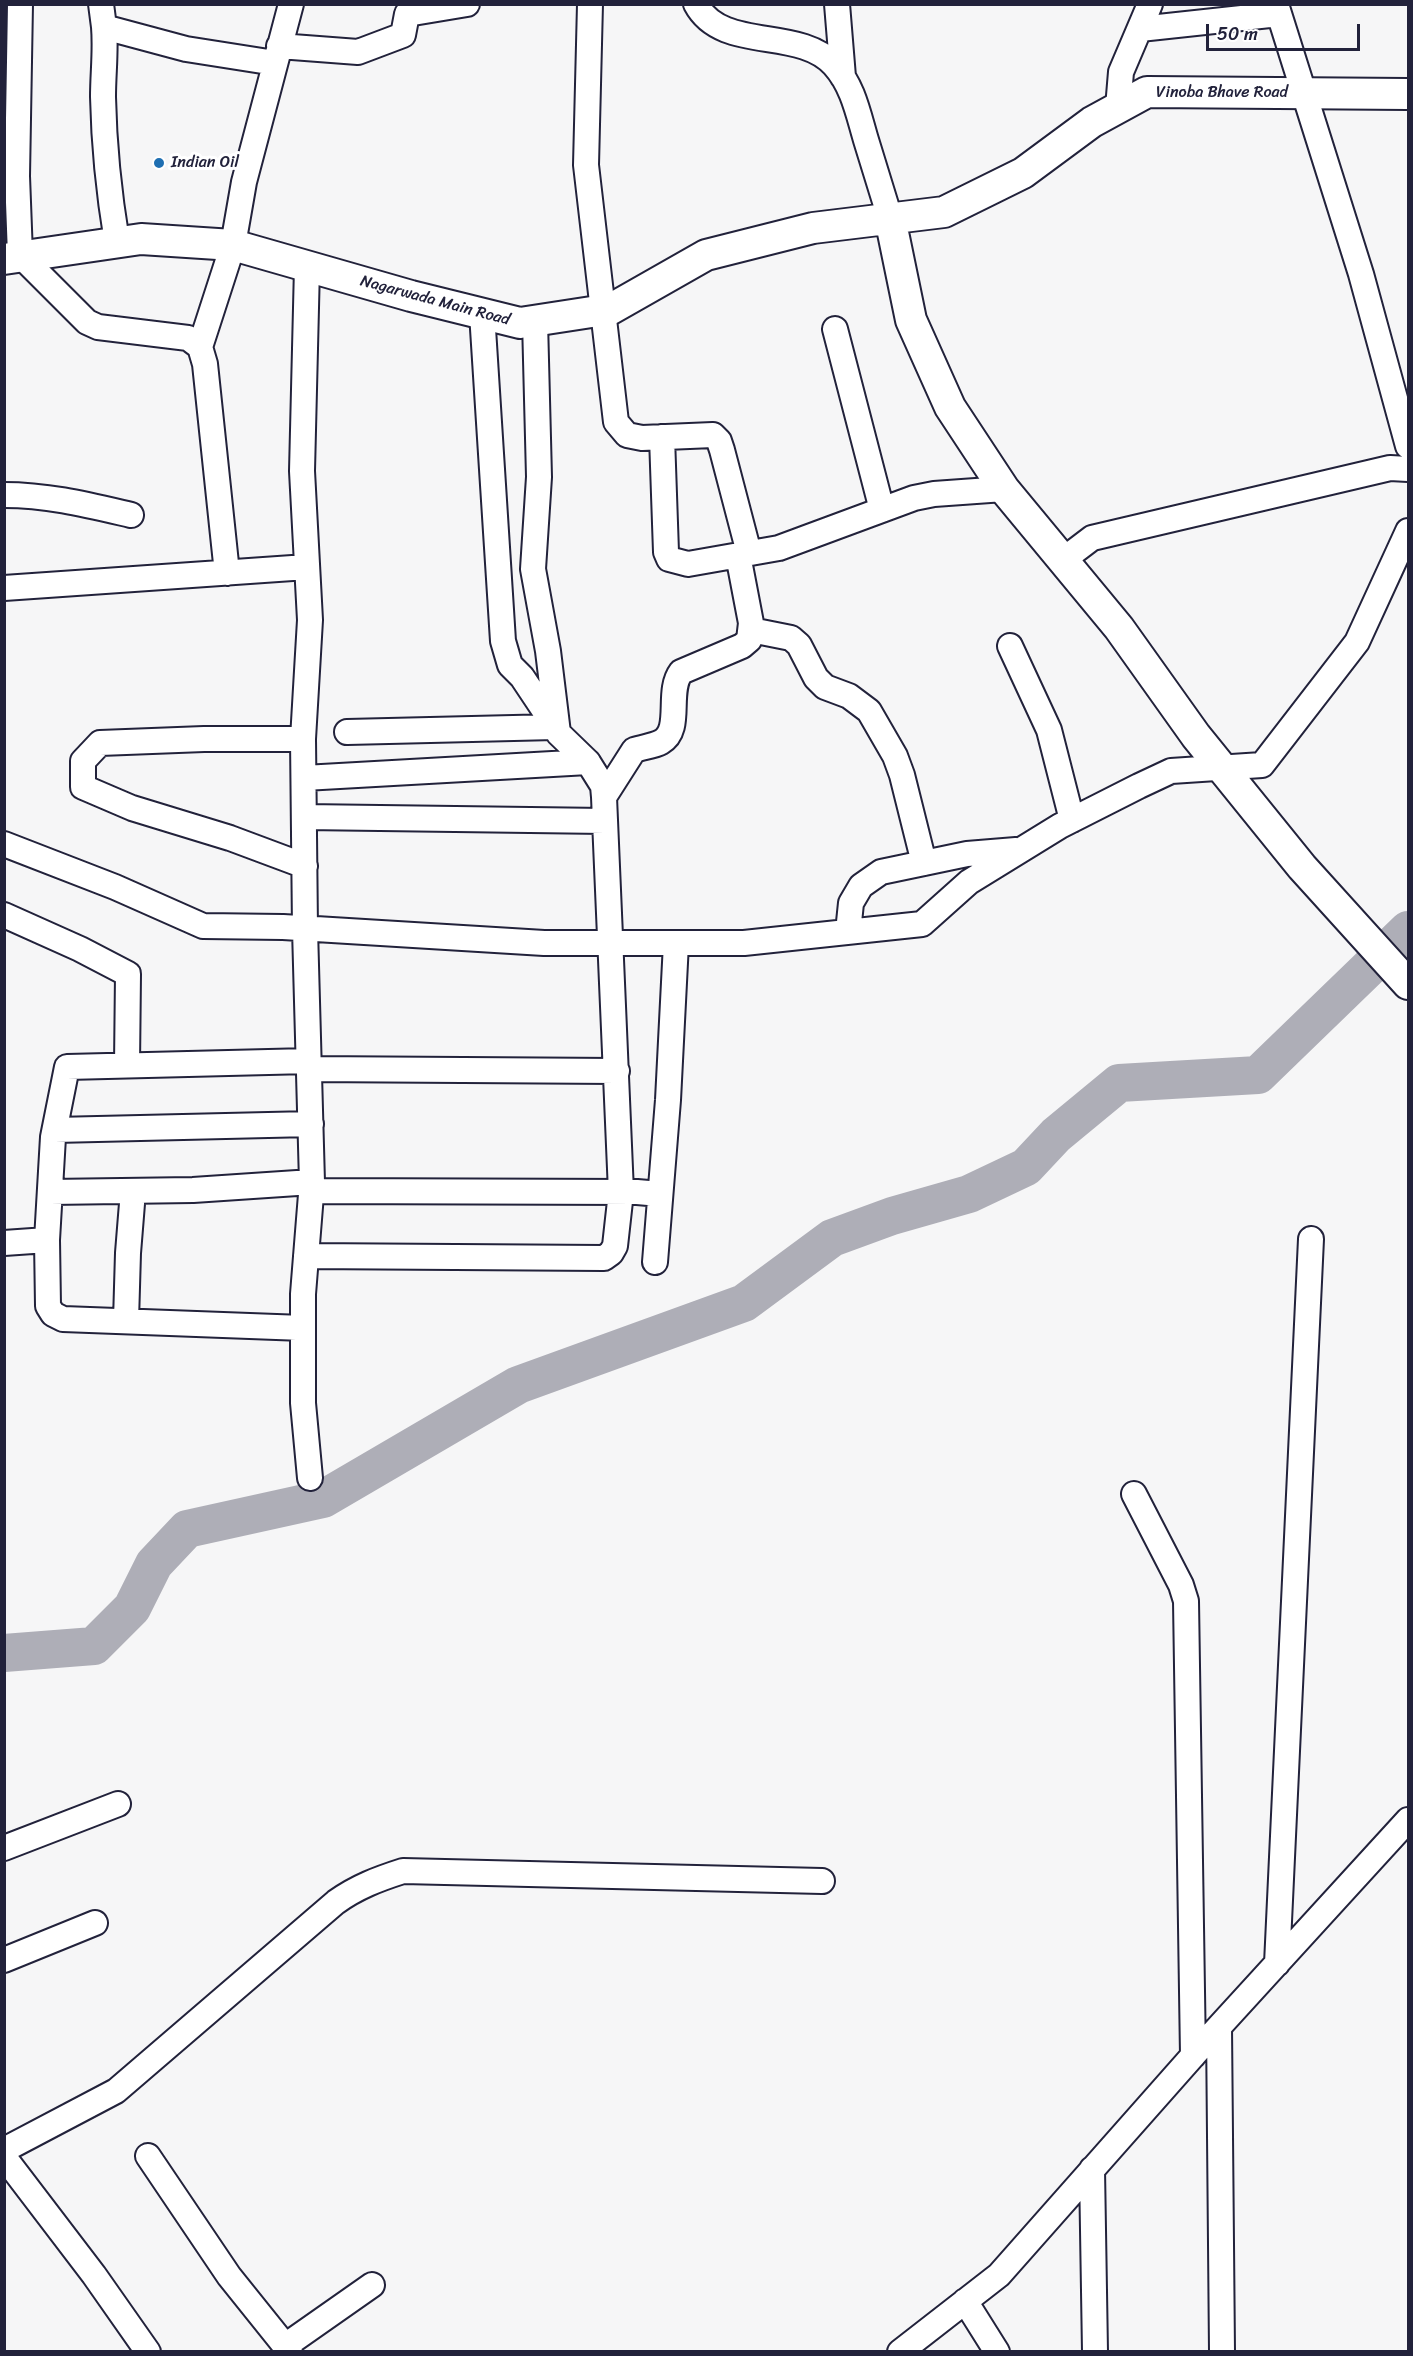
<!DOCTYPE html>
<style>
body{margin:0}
#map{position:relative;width:1413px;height:2356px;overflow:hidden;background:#f6f6f7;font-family:Sriracha,sans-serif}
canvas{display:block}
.frame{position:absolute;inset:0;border:6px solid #22223b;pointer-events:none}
.scale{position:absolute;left:1206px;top:24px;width:154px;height:27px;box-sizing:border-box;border:3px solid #22223b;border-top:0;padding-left:8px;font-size:18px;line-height:21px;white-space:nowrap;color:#22223b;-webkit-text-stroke:4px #fff;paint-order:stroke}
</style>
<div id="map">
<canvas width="1413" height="2356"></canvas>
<div class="frame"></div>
<div class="scale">50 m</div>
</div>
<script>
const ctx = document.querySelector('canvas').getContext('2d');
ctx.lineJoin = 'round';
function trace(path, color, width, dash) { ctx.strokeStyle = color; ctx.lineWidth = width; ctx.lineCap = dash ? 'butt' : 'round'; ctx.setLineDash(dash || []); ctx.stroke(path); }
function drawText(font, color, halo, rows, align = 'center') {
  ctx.font = font + ' Sriracha,sans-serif'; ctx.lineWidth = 6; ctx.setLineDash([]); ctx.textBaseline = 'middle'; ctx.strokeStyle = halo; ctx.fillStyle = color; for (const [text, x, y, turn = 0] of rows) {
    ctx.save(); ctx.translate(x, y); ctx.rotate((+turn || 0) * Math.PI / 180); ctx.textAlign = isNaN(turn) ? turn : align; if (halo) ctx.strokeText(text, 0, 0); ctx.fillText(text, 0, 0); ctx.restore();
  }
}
trace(new Path2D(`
 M 4,1653 L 94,1646 L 132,1608 L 154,1564 L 187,1529 L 323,1499 L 518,1385 L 744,1303 L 832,1238 L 892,1216 L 969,1194 L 1026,1167 L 1056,1135 L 1119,1083 L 1258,1075 L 1408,930`), '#aeaeb7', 38);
const minor = new Path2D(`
 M 20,4 L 17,176 L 20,255 L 87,322 L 98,327 L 188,338 L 200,347 L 205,364 L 227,573
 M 101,4 L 104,27 L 186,49 L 275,63
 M 590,4 L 586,165 L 616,422 L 627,435 L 642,438 L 713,435 L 719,441 L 722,450 L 749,553
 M 696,4 C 722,53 799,26 834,65 C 853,86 858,113 866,140 C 874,166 882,192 890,218
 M 837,4 L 843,77
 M 1276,4 L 1361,274 L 1408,446
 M 104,27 C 106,51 103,73 103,97 C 104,146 109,194 117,242
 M 1140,29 L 1279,14
 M 279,46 L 358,52 L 403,35 L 407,14 L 467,4
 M 1118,108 L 1121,72 L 1150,4
 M 307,267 L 302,471 L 310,620 L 303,739 L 305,929 L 312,1182 L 303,1294 L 303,1403 L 310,1478
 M 482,313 L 503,641 L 510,665 L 522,677 L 556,728
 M 835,329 L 882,510
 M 200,347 L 233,245 L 244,182 L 291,4
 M 662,437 L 666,552 L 669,559 L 688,564 L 779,548 L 914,498 L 934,494 L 1004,489
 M 4,495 C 49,495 88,505 131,515
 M 1063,560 L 1092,538 L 1390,468 L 1408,469
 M 4,588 L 307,567
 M 751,630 L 791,638 L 799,645 L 816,678 L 825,687 L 849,696 L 869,711 L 895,756 L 902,775 L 924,863
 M 1010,646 L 1049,730 L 1072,820
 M 347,732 L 555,727
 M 303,739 L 204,739 L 100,743 L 83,761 L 83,787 L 132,808 L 230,838 L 305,866
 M 304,778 L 588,762 L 558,733 L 548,651 L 533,569 L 539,477 L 535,321
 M 604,797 L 634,750 C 643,747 654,746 661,742 C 683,730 666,692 681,672 L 742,646 L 749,640 L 751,623 L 738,555
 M 305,817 L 605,821
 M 4,844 L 115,887 L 203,926 L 283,927 L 544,943 L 744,943 L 922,924 L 969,882 L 1060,826 L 1139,786 L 1171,771 L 1262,765 L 1357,642 L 1408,531
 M 4,915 L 80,949 L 128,974 L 127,1065
 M 848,932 L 851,903 L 861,886 L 881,872 L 967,854 L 1016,850
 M 309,1069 L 617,1071
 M 55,1130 L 311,1124
 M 311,1191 L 637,1192 L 660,1194
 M 50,1192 L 193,1190 L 312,1182
 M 4,1243 L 47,1240
 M 306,1256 L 604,1258 L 611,1253 L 615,1246 L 621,1192 L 604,797 L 603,786 L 588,762
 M 655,1262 L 668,1100 L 676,943
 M 126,1321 L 128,1253 L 133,1191
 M 303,1328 L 63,1319 L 53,1314 L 48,1306 L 47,1240 L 53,1137 L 67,1067 L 309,1061
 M 1134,1494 L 1181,1585 L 1186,1601 L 1193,2056
 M 4,1848 L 118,1804
 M 4,1960 L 95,1923
 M 1277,1964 L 1311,1239
 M 1219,2027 L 1222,2352
 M 4,2150 L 116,2091 L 336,1902 C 357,1887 378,1879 403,1871 L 822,1881
 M 148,2156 L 229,2276 L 290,2352
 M 4,2157 L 94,2275 L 148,2352
 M 1092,2169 L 1095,2352
 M 965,2301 L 997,2352
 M 285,2346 L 372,2285
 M 900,2352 L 999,2275 L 1206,2041 L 1408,1820`);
const major = new Path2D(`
 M 890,218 L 911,320 L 950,407 L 1004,489 L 1119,628 L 1196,736 L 1302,867 L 1408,984
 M 4,259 L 141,239 L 233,245 L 411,296 L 520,323 L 611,309 L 706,255 L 813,228 L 944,212 L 1023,173 L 1092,122 L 1147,92 L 1408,94`);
trace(minor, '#22223b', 28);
trace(major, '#22223b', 34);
trace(minor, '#fff', 24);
trace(major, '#fff', 30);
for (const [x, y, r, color] of [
 [159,163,6,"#1f6fb2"]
]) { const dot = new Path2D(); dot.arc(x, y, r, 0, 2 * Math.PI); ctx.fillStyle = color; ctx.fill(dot); trace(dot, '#fff', 2); }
drawText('16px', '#22223b', '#fff', [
 ["Vinoba Bhave Road",1222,93],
 ["Nagarwada Main Road",435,301,15]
]);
drawText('16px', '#22223b', '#fff', [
 ["Indian Oil",171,163]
], 'left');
</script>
